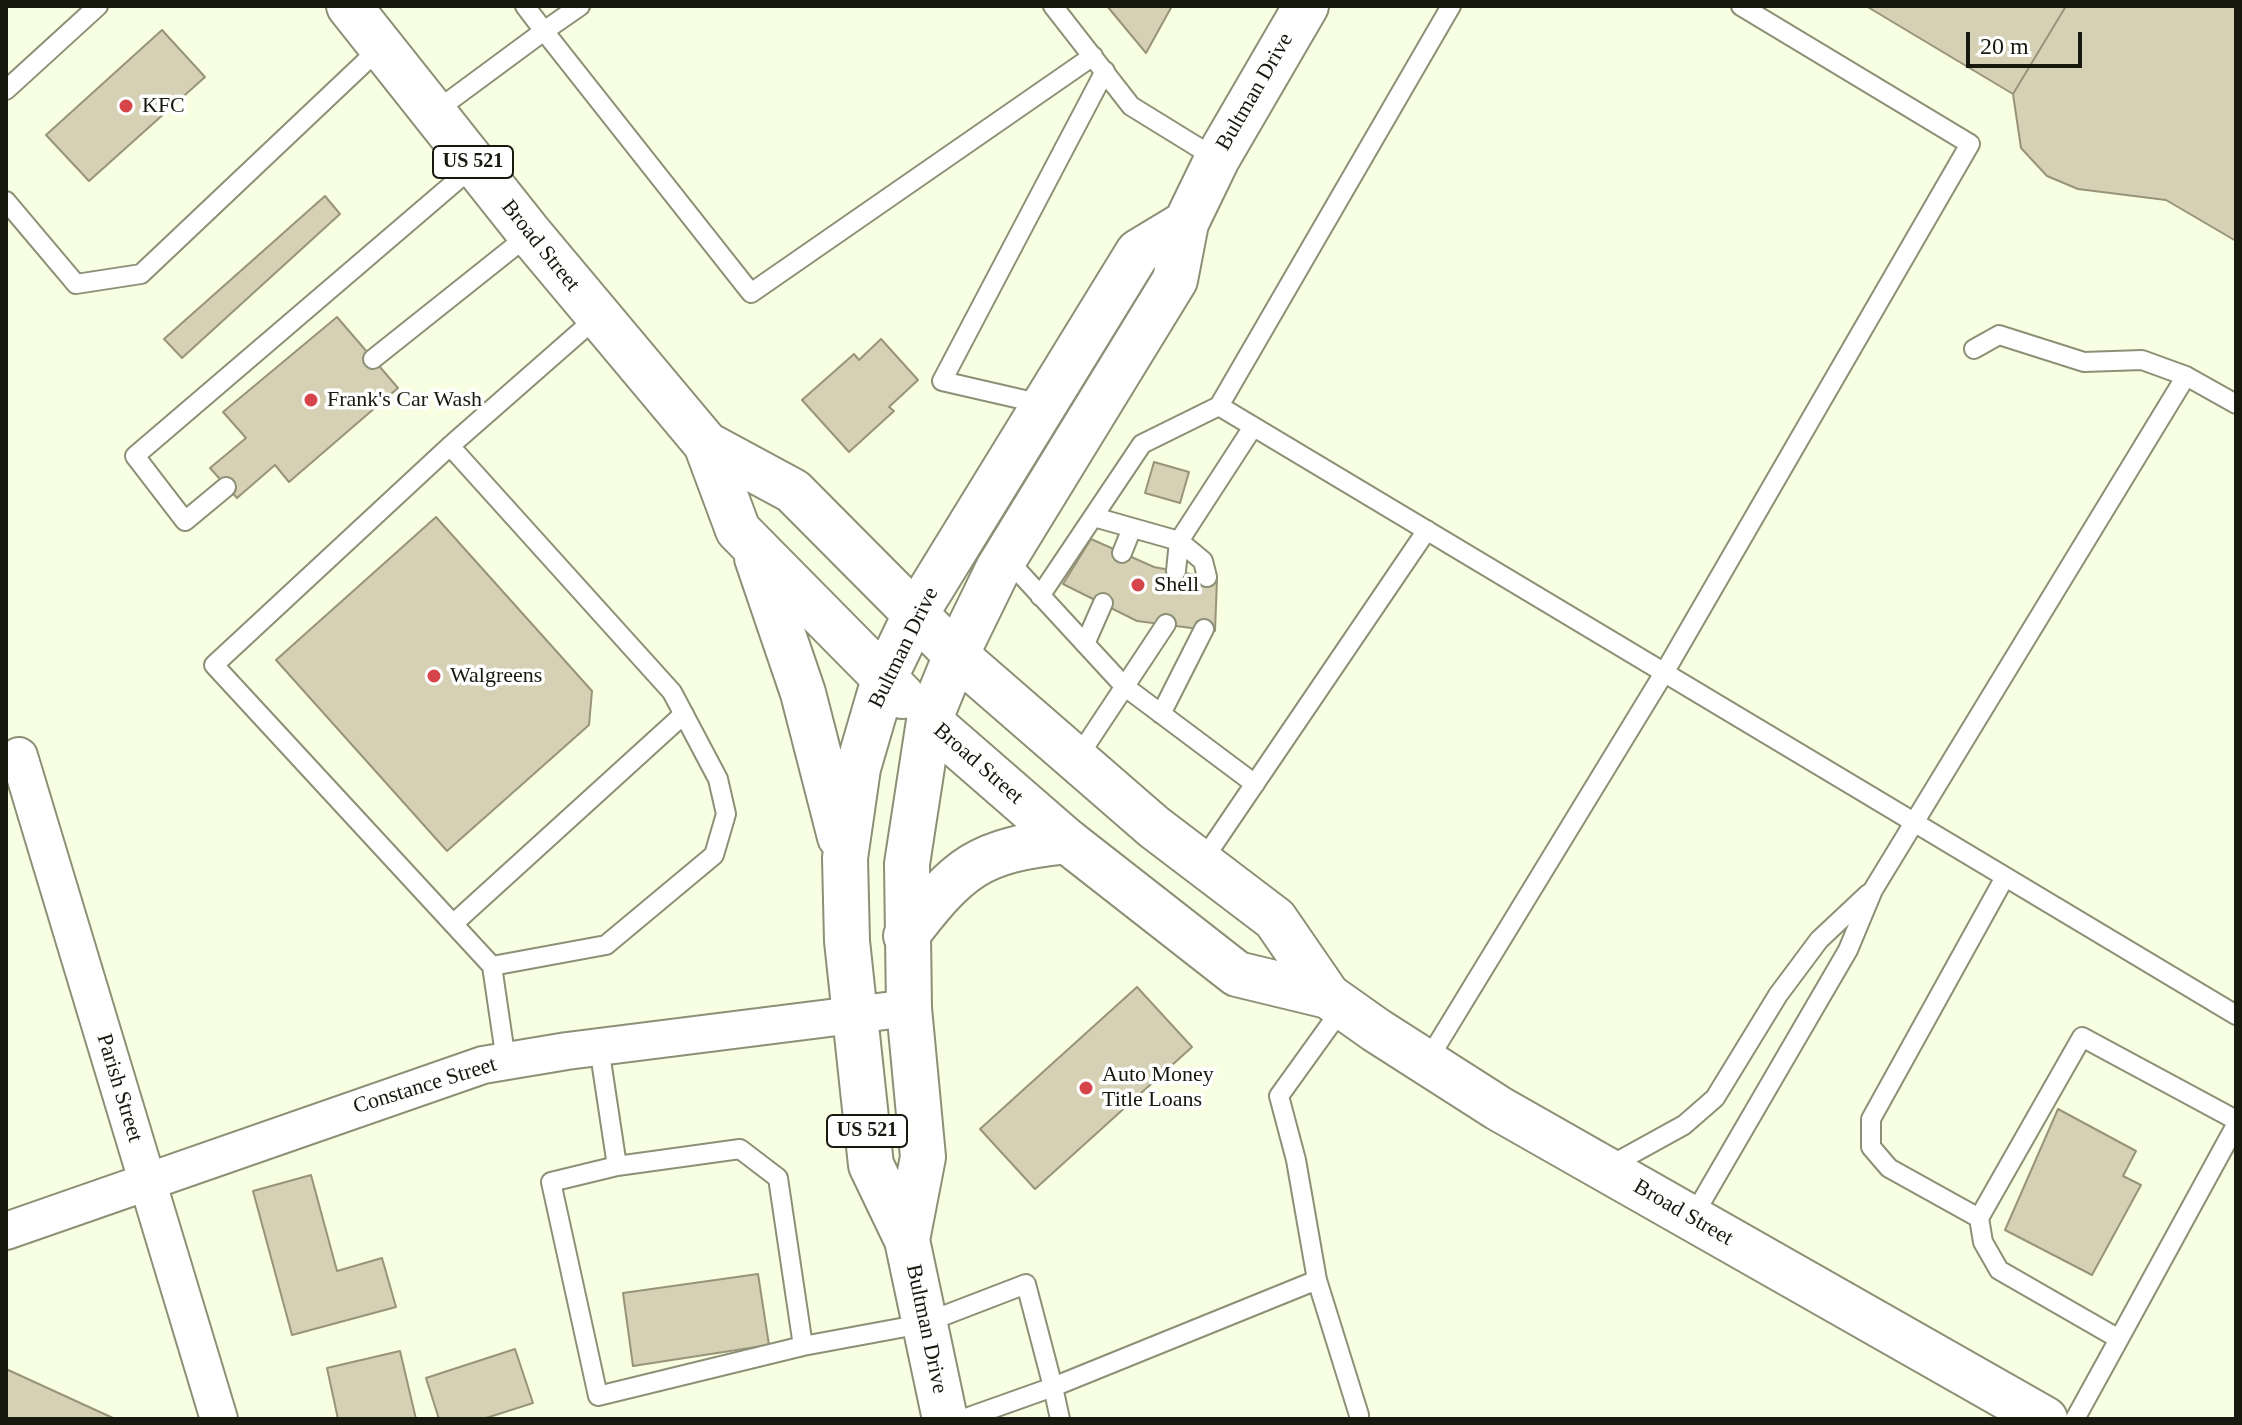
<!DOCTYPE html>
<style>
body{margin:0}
#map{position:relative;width:2242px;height:1425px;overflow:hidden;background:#f8fee1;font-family:Georgia,serif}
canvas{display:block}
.frame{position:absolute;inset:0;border:8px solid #17190f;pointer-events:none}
.scale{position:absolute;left:1966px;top:32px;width:116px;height:36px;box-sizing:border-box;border:4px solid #17190f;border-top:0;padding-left:10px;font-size:24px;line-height:28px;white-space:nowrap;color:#17190f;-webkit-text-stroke:6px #fff;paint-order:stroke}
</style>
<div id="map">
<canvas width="2242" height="1425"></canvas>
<div class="frame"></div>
<div class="scale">20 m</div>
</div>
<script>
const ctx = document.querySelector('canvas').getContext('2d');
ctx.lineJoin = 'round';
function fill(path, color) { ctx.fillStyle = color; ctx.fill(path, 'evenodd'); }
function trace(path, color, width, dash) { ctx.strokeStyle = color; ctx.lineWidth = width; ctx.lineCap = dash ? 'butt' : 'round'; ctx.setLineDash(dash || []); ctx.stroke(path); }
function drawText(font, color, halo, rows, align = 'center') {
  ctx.font = font + ' Georgia,serif'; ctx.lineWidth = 7; ctx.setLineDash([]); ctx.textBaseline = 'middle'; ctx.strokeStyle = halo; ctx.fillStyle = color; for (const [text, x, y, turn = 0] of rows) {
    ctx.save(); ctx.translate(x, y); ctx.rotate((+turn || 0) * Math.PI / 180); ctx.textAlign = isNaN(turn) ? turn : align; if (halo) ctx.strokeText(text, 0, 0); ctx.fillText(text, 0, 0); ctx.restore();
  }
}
const building = new Path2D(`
 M 1107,6 L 1172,6 L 1146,53 Z
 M 1866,6 L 2066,6 L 2013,94 Z
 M 2066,6 L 2236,6 L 2236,241 L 2166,200 L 2078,189 L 2047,176 L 2021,148 L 2013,94 Z
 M 162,30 L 205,77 L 89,181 L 46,135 Z
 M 325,196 L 340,214 L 182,358 L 164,339 Z
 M 337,317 L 398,388 L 289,482 L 275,465 L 237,498 L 210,468 L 246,438 L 223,412 Z
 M 881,339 L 918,380 L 889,407 L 894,411 L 849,452 L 802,400 L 854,354 L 859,360 Z
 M 1154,462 L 1189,472 L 1180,503 L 1145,493 Z
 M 436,517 L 592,691 L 589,725 L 447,851 L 276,660 Z
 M 1091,539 L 1154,567 L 1217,579 L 1215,631 L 1137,621 L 1063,584 Z
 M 1137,987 L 1192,1047 L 1035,1189 L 980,1129 Z
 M 2058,1109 L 2136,1151 L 2123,1176 L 2141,1185 L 2092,1275 L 2005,1230 Z
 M 311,1175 L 337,1271 L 382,1258 L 396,1307 L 292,1335 L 253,1191 Z
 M 758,1274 L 769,1345 L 633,1366 L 623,1293 Z
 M 515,1349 L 533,1403 L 483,1419 L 439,1419 L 426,1378 Z
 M 400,1351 L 416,1419 L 338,1419 L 327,1368 Z
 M 6,1369 L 113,1418 L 6,1419 Z`);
fill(building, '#d6d1b4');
trace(building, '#999479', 2);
const lane = new Path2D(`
 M 525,6 L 544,31 L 580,6
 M 1053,6 L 1131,106 L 1217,159
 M 6,90 L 98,6
 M 433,113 L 544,31 L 751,293 L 1093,56
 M 6,201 L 76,284 L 141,274 L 381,47
 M 1974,349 L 1999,335 L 2084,362 L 2142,360 L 2186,376 L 2236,404
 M 373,359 L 530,234
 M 1042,404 L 942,381 L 1105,71
 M 1219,406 L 2236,1015
 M 450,446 L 214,665 L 492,966
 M 226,487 L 185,521 L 135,456 L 475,165
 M 1094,517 L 1179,541 L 1253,427
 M 1179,541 L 1203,561 L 1207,577
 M 1122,553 L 1132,528
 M 1006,558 L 1124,686 L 1255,784
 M 1176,571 L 1179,541
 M 1040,596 L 1142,444 L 1219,406 L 1451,6
 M 1085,644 L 1103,603
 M 1161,714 L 1204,629
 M 1076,760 L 1166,624
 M 1201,863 L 1427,530
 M 2005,877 L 1871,1119 L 1871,1147 L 1889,1168 L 1979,1218 L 1983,1242 L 1999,1270 L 2119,1339 L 2075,1419
 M 453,924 L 684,714
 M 599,1047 L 617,1166 L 740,1149 L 778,1178 L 803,1346
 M 506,1061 L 492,966 L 606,945 L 714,855 L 726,814 L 718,779 L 672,692 L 450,446 L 597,317
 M 1426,1063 L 1664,673 L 1970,144 L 1741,6
 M 617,1166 L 551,1182 L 598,1396 L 803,1346 L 922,1324 L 1026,1284 L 1053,1387 L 1317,1280 L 1359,1415
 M 1606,1168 L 1684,1125 L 1715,1098 L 1778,995 L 1819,940 L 1868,894
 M 1692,1218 L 1848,950 L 1873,890 L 2186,376
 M 1979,1218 L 2082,1037 L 2236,1120
 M 1317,1280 L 1296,1160 L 1279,1096 L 1343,1007
 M 2119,1339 L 2236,1125
 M 963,1419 L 1053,1387 L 1060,1419`);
const street = new Path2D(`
 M 19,756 L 219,1419
 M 6,1231 L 483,1065 L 567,1051 L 909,1008`);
const secondary = new Path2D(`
 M 915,615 L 1138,252 L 1186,223
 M 956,655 L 998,569 L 1175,280 L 1186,223 L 1217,159 L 1306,6`);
const primary = new Path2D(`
 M 956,655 L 1154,827 L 1275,919 L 1328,996 L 1376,1030 L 1498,1108 L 2045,1419
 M 929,721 L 1067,841 L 1237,974 L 1328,996`);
const highway = new Path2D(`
 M 349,6 L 530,234 L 706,444 L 793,491 L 956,655 L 929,721 L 907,864 L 909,1008 L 923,1157 L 907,1240
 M 706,444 L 738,530 L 902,696
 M 757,558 L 803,693 L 840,837
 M 915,615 L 884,679 L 858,768 L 845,858 L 847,941 L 871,1165 L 907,1240 L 945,1419
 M 906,936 C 959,867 978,850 1067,841`);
trace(lane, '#8b9076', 22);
trace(street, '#8b9076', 40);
trace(secondary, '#8b9076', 48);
trace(primary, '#8b9076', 48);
trace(highway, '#8b9076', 48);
trace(lane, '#fff', 18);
trace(street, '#fff', 36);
trace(secondary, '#fff', 44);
trace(primary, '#fff', 44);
trace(highway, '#fff', 44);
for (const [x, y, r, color] of [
 [126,106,8,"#d5454a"],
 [311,400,8,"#d5454a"],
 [1138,585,8,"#d5454a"],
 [434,676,8,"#d5454a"],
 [1086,1088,8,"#d5454a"]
]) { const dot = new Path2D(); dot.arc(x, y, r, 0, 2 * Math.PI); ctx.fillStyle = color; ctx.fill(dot); trace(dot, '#fff', 3); }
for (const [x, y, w] of [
 [473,162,80],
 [867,1131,80]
]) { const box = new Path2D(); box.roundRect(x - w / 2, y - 16, w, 32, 6); ctx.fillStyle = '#fff'; ctx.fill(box); trace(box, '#17190f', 2); }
drawText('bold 20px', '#17190f', null, [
 ["US 521",473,162],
 ["US 521",867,1131]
]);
drawText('22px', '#17190f', '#fff', [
 ["Bultman Drive",1255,92,-60],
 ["Broad Street",540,246,51],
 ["Bultman Drive",904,648,-64],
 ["Broad Street",978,764,41],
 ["Constance Street",425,1086,-17],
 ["Parish Street",119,1088,73],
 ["Broad Street",1683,1213,30],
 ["Bultman Drive",926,1329,78]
]);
drawText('22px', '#17190f', '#fff', [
 ["KFC",142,106],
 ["Frank's Car Wash",327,400],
 ["Shell",1154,585],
 ["Walgreens",450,676],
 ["Auto Money",1102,1075],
 ["Title Loans",1102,1100]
], 'left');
</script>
